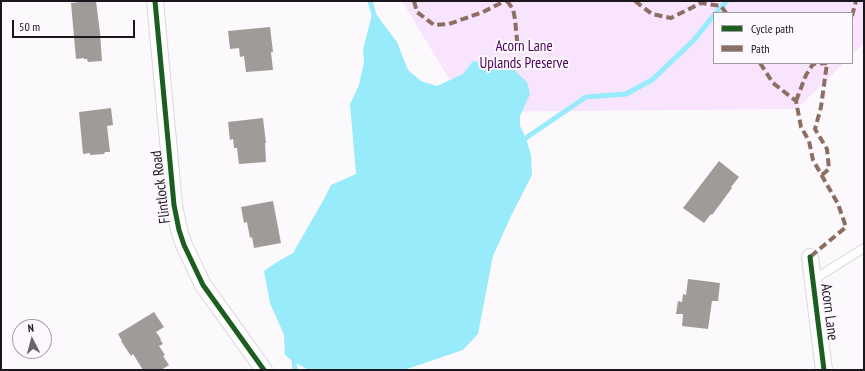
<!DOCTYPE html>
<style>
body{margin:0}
#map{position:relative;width:865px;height:371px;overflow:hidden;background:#fbf9fc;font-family:"PT Sans Narrow",sans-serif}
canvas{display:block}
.frame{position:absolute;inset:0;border:2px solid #1c151d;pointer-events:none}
.legend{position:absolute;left:713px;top:12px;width:140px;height:52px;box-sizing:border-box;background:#fcf8fd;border:1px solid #a29da3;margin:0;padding:5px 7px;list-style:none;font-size:12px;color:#1c151d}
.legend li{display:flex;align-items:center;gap:8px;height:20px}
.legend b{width:20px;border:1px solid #a29da3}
.north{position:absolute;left:12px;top:319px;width:40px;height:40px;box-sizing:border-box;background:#fcf8fd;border:1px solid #a29da3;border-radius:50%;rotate:354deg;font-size:11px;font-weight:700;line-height:16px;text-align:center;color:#1c151d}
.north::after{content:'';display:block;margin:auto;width:14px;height:18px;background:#6a656b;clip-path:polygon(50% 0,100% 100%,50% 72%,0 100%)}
.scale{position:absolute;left:12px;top:20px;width:123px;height:18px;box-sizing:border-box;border:2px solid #1c151d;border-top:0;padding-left:5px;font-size:12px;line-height:14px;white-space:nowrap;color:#1c151d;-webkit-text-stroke:3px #fcf8fd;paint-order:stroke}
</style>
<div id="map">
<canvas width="865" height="371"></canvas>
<div class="frame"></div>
<ul class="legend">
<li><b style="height:5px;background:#1b5e20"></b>Cycle path</li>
<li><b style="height:5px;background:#8d6e63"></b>Path</li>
</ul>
<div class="north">N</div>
<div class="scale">50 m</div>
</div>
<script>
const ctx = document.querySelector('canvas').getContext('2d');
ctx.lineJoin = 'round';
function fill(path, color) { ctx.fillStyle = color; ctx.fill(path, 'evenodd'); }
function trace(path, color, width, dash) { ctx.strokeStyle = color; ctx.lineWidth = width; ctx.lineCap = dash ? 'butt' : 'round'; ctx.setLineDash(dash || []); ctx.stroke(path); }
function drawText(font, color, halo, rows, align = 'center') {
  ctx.font = font + ' "PT Sans Narrow",sans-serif'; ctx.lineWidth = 4; ctx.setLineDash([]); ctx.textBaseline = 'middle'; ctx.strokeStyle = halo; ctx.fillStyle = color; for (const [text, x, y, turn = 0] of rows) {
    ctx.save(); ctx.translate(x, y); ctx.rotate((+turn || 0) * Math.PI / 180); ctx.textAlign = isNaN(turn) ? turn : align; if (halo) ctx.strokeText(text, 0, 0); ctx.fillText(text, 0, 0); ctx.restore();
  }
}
fill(new Path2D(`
 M 402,1 L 864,1 L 864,43 L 852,55 L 852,13 L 714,13 L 714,63 L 844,63 L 797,109 L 469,112 Z`), '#f8e5fd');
fill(new Path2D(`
 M 373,10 L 397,42 L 408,70 L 421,81 L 437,86 L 463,74 L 473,61 L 514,70 L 527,82 L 530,94 L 520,116 L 520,126 L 526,138 L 531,155 L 532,175 L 511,216 L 493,256 L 478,334 L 463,350 L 404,370 L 309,370 L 294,362 L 285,355 L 284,335 L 270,303 L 264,271 L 277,262 L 293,253 L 324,199 L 331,185 L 356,174 L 350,104 L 359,85 L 364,62 L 363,50 Z`), '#98ebfb');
trace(new Path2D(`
 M 370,1 L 374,15
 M 716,13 L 727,1
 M 520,142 L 586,97 L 626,94 L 652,80 L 694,40 L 714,15
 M 295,370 L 294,362 L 295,357`), '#98ebfb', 5);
fill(new Path2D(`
 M 88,1 L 96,1 L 100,33 L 102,61 L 88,62 L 87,59 L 84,59 L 84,58 L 76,59 L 71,3 Z
 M 270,27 L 273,52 L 271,52 L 273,70 L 246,72 L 244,56 L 240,57 L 239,48 L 230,49 L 228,31 Z
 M 111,108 L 113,125 L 107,126 L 110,152 L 105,152 L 104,154 L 90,155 L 90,153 L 83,154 L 79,112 Z
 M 263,118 L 266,143 L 265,143 L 266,162 L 239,164 L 237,148 L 234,148 L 233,139 L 230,140 L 228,122 Z
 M 719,161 L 739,177 L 731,187 L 732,188 L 712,215 L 711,214 L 704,223 L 683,208 Z
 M 273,201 L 281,243 L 254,248 L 252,237 L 250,238 L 247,222 L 244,223 L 241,207 Z
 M 688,279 L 720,283 L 718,301 L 712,301 L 708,329 L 682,326 L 683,314 L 676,314 L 678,301 L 682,302 L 683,294 L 686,295 Z
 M 154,312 L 164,327 L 156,332 L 161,339 L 160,339 L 163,344 L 159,346 L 165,355 L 163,356 L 169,365 L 161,370 L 143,370 L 133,354 L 131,356 L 121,341 L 122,341 L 118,334 Z`), '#a09b99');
const service = new Path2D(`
 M 813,280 L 864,248`);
const minor = new Path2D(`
 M 155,1 L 174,205 L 179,230 L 184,245 L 203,285 L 264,370
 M 810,257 L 824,370`);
trace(service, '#dbd6dd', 10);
trace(minor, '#dbd6dd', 18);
trace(service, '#fefeff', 8);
trace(minor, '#fefeff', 16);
trace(new Path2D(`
 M 414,1 L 417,12 L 434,25 L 449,24 L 483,12 L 505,1
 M 507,1 L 513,9 L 515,19 L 518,51
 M 635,1 L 652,14 L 671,18 L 701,3 L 721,6 L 726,13
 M 852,16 L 856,1
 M 760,63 L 773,83 L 796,101 L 801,127 L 809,141 L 813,160 L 838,204 L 846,227 L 810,257
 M 796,101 L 806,75 L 813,64 L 827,63
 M 822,175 L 829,169 L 827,149 L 815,129 L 821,107 L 827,63`), '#8d6e63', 4, [8, 4]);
trace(new Path2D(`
 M 155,1 L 174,205 L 179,230 L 184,245 L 203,285 L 264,370
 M 810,257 L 824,370`), '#1b5e20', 5);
drawText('15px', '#4a0359', '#fcf8fd', [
 ["Acorn Lane",524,47],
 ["Uplands Preserve",524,64]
]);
drawText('15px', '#1c151d', '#fcf8fd', [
 ["Flintlock Road",161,187,-97],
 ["Acorn Lane",829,312,83]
]);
</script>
